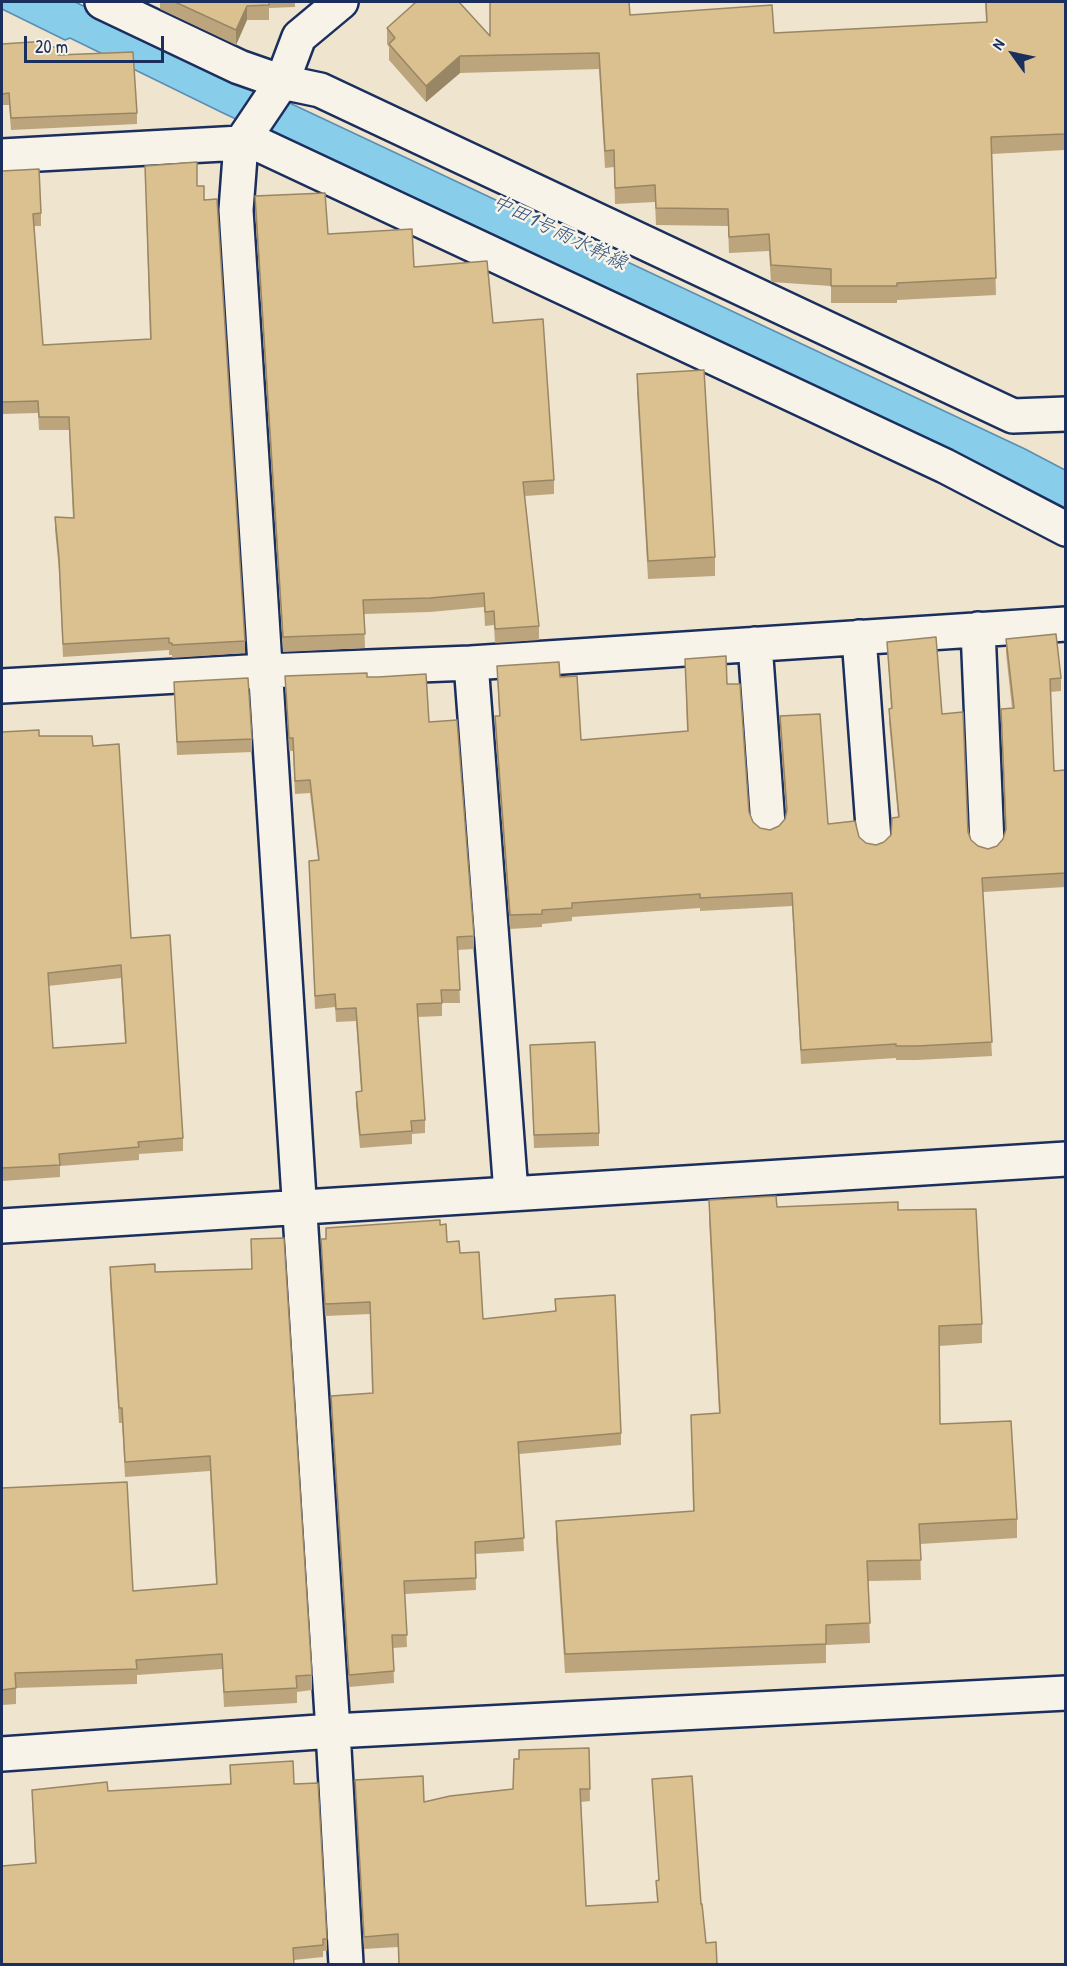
<!DOCTYPE html>
<meta charset="utf-8">
<style>
body{margin:0}
#map{position:relative;width:1067px;height:1966px;overflow:hidden;background:#efe4ce;font-family:"Patrick Hand",sans-serif}
canvas{display:block}
.frame{position:absolute;inset:0;border:3px solid #1b2f5e;pointer-events:none}
.north{position:absolute;left:983px;top:24px;width:60px;height:60px;-webkit-text-stroke:4px #f7f3e8;paint-order:stroke;rotate:303deg;font-size:16px;font-weight:700;line-height:24px;text-align:center;color:#1b2f5e}
.north::after{content:'';display:block;margin:auto;width:21px;height:27px;background:#1b2f5e;clip-path:polygon(50% 0,100% 100%,50% 72%,0 100%)}
.scale{position:absolute;left:24px;top:36px;width:140px;height:27px;box-sizing:border-box;border:3px solid #1b2f5e;border-top:0;padding-left:8px;font-size:18px;line-height:21px;white-space:nowrap;color:#1b2f5e;-webkit-text-stroke:4px #f7f3e8;paint-order:stroke}
</style>
<div id="map">
<canvas width="1067" height="1966"></canvas>
<div class="frame"></div>
<div class="north">N</div>
<div class="scale">20 m</div>
</div>
<script>
const ctx = document.querySelector('canvas').getContext('2d');
ctx.lineJoin = 'round';
function fill(path, color) { ctx.fillStyle = color; ctx.fill(path, 'evenodd'); }
function trace(path, color, width, dash) { ctx.strokeStyle = color; ctx.lineWidth = width; ctx.lineCap = dash ? 'butt' : 'round'; ctx.setLineDash(dash || []); ctx.stroke(path); }
function drawText(font, color, halo, rows, align = 'center') {
  ctx.font = font + ' "Patrick Hand","Klee One",sans-serif'; ctx.lineWidth = 5; ctx.setLineDash([]); ctx.textBaseline = 'middle'; ctx.strokeStyle = halo; ctx.fillStyle = color; for (const [text, x, y, turn = 0] of rows) {
    ctx.save(); ctx.translate(x, y); ctx.rotate((+turn || 0) * Math.PI / 180); ctx.textAlign = isNaN(turn) ? turn : align; if (halo) ctx.strokeText(text, 0, 0); ctx.fillText(text, 0, 0); ctx.restore();
  }
}
const water = new Path2D(`
 M 2,2 L 75,2 L 1025,449 L 1065,470 L 1065,517 L 525,255 L 221,112 L 70,38 L 65,40 L 2,9 Z`);
fill(water, '#88cde9');
trace(water, '#5c8eb1', 1.5);
const street = new Path2D(`
 M 102,2 L 239,67 L 282,82 L 320,90 L 1013,416 L 1066,414
 M 245,138 L 945,466 L 1066,529
 M 241,143 L 236,210 L 333,1731 L 346,1964
 M 2,156 L 241,143 L 282,82 L 299,37 L 341,2
 M 978,629 L 987,844
 M 859,637 L 874,840
 M 755,644 L 768,825
 M 471,663 L 511,1193
 M 2,686 L 265,671 L 471,663 L 1066,624
 M 2,1226 L 1066,1159
 M 2,1754 L 333,1731 L 1066,1693`);
trace(street, '#1b2f5e', 38);
trace(street, '#f7f3e8', 33);
fill(new Path2D(`
 M 160,2 L 295,2 L 295,7 L 269,8 L 269,20 L 247,20 L 236,45 L 160,9 Z
 M 985,2 L 1065,2 L 1065,150 L 992,154 L 996,295 L 897,300 L 897,303 L 831,303 L 831,286 L 771,282 L 769,251 L 729,253 L 728,226 L 656,225 L 655,202 L 615,204 L 614,167 L 605,168 L 599,69 L 460,73 L 426,102 L 389,60 L 389,47 L 387,44 L 387,28 L 490,36 L 630,15 L 774,33 L 986,22 Z
 M 2,44 L 48,47 L 137,113 L 137,124 L 11,130 L 9,105 L 2,105 Z
 M 145,166 L 197,186 L 204,200 L 245,641 L 245,653 L 172,658 L 172,655 L 169,655 L 169,650 L 63,657 L 59,571 L 55,530 L 55,517 L 73,518 L 69,430 L 39,430 L 38,413 L 2,414 L 2,171 L 41,213 L 41,226 L 34,226 L 43,345 L 150,339 Z
 M 255,196 L 328,234 L 414,267 L 493,323 L 554,480 L 554,494 L 525,496 L 539,626 L 539,640 L 495,643 L 494,625 L 485,626 L 484,607 L 430,612 L 364,614 L 365,648 L 283,652 L 255,210 Z
 M 637,374 L 715,557 L 715,576 L 648,579 L 637,392 Z
 M 1006,639 L 1061,678 L 1061,691 L 1050,692 L 1054,771 L 1065,770 L 1065,887 L 983,892 L 992,1056 L 917,1060 L 896,1060 L 896,1058 L 801,1064 L 792,906 L 700,911 L 700,908 L 572,917 L 572,921 L 542,924 L 542,927 L 510,929 L 495,730 L 495,716 L 499,716 L 497,666 L 560,677 L 581,740 L 687,731 L 685,659 L 727,684 L 749,812 L 753,822 L 760,828 L 770,830 L 779,826 L 785,819 L 786,814 L 780,730 L 780,716 L 828,824 L 859,837 L 866,843 L 876,845 L 884,842 L 891,835 L 898,817 L 889,722 L 889,709 L 891,708 L 887,642 L 942,714 L 971,840 L 978,846 L 988,849 L 997,846 L 1003,839 L 1005,831 L 1001,709 L 1012,708 L 1006,653 Z
 M 285,676 L 367,677 L 429,722 L 474,936 L 474,949 L 458,950 L 460,1003 L 442,1003 L 442,1016 L 417,1017 L 425,1120 L 425,1133 L 412,1134 L 412,1144 L 360,1148 L 356,1105 L 356,1092 L 361,1091 L 356,1021 L 336,1022 L 335,1007 L 315,1009 L 309,861 L 318,860 L 310,793 L 295,794 L 293,751 L 289,751 Z
 M 174,682 L 252,739 L 252,752 L 177,755 Z
 M 2,732 L 39,736 L 93,746 L 131,938 L 183,1138 L 183,1151 L 139,1154 L 139,1160 L 60,1166 L 60,1177 L 2,1181 ZM 121,978 L 125,1043 L 53,1048 L 48,986 Z
 M 530,1045 L 599,1133 L 599,1146 L 534,1148 Z
 M 709,1200 L 777,1207 L 898,1210 L 982,1324 L 982,1343 L 939,1346 L 940,1424 L 1017,1519 L 1017,1538 L 920,1544 L 921,1580 L 868,1581 L 870,1643 L 826,1645 L 826,1663 L 565,1673 L 556,1540 L 556,1521 L 693,1511 L 691,1415 L 719,1413 L 709,1219 Z
 M 440,1225 L 447,1242 L 460,1253 L 483,1319 L 555,1311 L 555,1299 L 621,1433 L 621,1445 L 519,1454 L 524,1551 L 475,1554 L 476,1590 L 405,1594 L 407,1647 L 393,1648 L 394,1683 L 349,1687 L 331,1408 L 331,1396 L 372,1393 L 370,1314 L 325,1316 L 321,1239 L 326,1239 L 326,1228 Z
 M 110,1267 L 155,1272 L 312,1675 L 312,1690 L 297,1692 L 297,1703 L 224,1707 L 222,1669 L 137,1675 L 137,1684 L 16,1688 L 16,1704 L 2,1705 L 2,1488 L 133,1591 L 216,1584 L 210,1471 L 125,1477 L 122,1423 L 119,1423 L 110,1283 Z
 M 589,1748 L 590,1801 L 581,1802 L 586,1906 L 657,1902 L 656,1881 L 659,1881 L 652,1779 L 701,1904 L 706,1943 L 398,1947 L 364,1949 L 355,1780 L 424,1802 L 513,1789 L 519,1759 Z
 M 230,1765 L 294,1784 L 327,1939 L 327,1951 L 323,1951 L 323,1957 L 294,1960 L 35,1863 L 32,1790 L 108,1791 L 230,1784 Z`), '#bca57c');
fill(new Path2D(`
 M 247,6 L 247,20 L 236,45 L 236,30 Z
 M 460,56 L 460,73 L 426,102 L 426,86 Z`), '#998665');
const building = new Path2D(`
 M 175,2 L 269,2 L 269,5 L 247,6 L 236,30 Z
 M 416,2 L 459,2 L 490,36 L 490,2 L 629,2 L 630,15 L 772,5 L 774,33 L 987,22 L 986,2 L 1065,2 L 1065,134 L 991,137 L 996,278 L 897,283 L 897,286 L 831,286 L 831,269 L 771,265 L 769,234 L 729,237 L 728,209 L 656,208 L 655,185 L 615,188 L 614,150 L 605,151 L 599,53 L 460,56 L 426,86 L 389,44 L 395,38 L 387,28 Z
 M 47,41 L 48,47 L 58,47 L 58,55 L 133,52 L 137,113 L 11,118 L 9,93 L 2,94 L 2,44 Z
 M 197,162 L 197,186 L 204,186 L 204,200 L 217,199 L 245,641 L 172,645 L 172,643 L 169,643 L 169,638 L 63,644 L 59,558 L 55,517 L 74,518 L 69,417 L 39,417 L 38,401 L 2,402 L 2,171 L 39,169 L 41,213 L 33,214 L 43,345 L 151,339 L 145,166 Z
 M 325,193 L 328,234 L 412,229 L 414,267 L 487,261 L 493,323 L 543,319 L 554,480 L 523,482 L 539,626 L 495,629 L 494,611 L 485,612 L 484,593 L 430,598 L 363,600 L 365,634 L 283,637 L 255,196 Z
 M 704,370 L 715,557 L 648,561 L 637,374 Z
 M 1056,634 L 1061,678 L 1050,679 L 1054,771 L 1065,770 L 1065,873 L 982,878 L 992,1042 L 917,1046 L 896,1046 L 896,1044 L 801,1050 L 792,893 L 700,898 L 700,894 L 572,903 L 572,908 L 542,910 L 542,914 L 510,915 L 495,716 L 500,716 L 497,666 L 559,662 L 560,677 L 577,676 L 581,740 L 688,731 L 685,659 L 726,656 L 727,684 L 740,684 L 749,812 L 753,822 L 760,828 L 770,830 L 779,826 L 785,819 L 787,810 L 780,716 L 820,714 L 828,824 L 855,821 L 859,837 L 866,843 L 876,845 L 884,842 L 891,835 L 892,818 L 899,817 L 889,709 L 892,708 L 887,642 L 936,637 L 942,714 L 963,712 L 968,832 L 971,840 L 978,846 L 988,849 L 997,846 L 1003,839 L 1006,829 L 1001,709 L 1014,708 L 1006,639 Z
 M 367,673 L 367,677 L 378,677 L 426,674 L 429,722 L 457,720 L 474,936 L 457,937 L 460,990 L 441,990 L 442,1003 L 417,1004 L 425,1120 L 411,1121 L 412,1131 L 360,1135 L 356,1092 L 362,1091 L 356,1008 L 336,1009 L 335,994 L 315,996 L 309,861 L 319,860 L 310,780 L 295,781 L 293,738 L 289,738 L 285,676 Z
 M 248,678 L 252,739 L 177,742 L 174,682 Z
 M 39,730 L 39,736 L 92,736 L 93,746 L 119,744 L 131,938 L 170,935 L 183,1138 L 138,1142 L 139,1147 L 59,1154 L 60,1165 L 2,1168 L 2,732 ZM 121,965 L 126,1043 L 53,1048 L 48,973 Z
 M 595,1042 L 599,1133 L 534,1135 L 530,1045 Z
 M 776,1196 L 777,1207 L 898,1202 L 898,1210 L 976,1209 L 982,1324 L 939,1326 L 940,1424 L 1011,1421 L 1017,1519 L 919,1524 L 921,1560 L 867,1561 L 870,1623 L 826,1625 L 826,1644 L 565,1654 L 556,1521 L 694,1511 L 691,1415 L 720,1413 L 709,1200 Z
 M 440,1220 L 440,1225 L 446,1224 L 447,1242 L 459,1241 L 460,1253 L 479,1252 L 483,1319 L 556,1311 L 555,1299 L 615,1295 L 621,1433 L 518,1442 L 524,1538 L 475,1542 L 476,1578 L 404,1581 L 407,1635 L 392,1635 L 394,1671 L 349,1675 L 331,1396 L 373,1393 L 370,1302 L 325,1304 L 321,1239 L 326,1239 L 326,1228 Z
 M 284,1238 L 312,1675 L 296,1676 L 297,1688 L 224,1692 L 222,1654 L 136,1660 L 137,1669 L 15,1673 L 16,1688 L 2,1690 L 2,1488 L 127,1482 L 133,1591 L 217,1584 L 210,1456 L 125,1462 L 122,1408 L 119,1408 L 110,1267 L 155,1264 L 155,1272 L 252,1269 L 251,1239 Z
 M 589,1748 L 590,1789 L 580,1789 L 586,1906 L 658,1902 L 656,1881 L 659,1880 L 652,1779 L 692,1776 L 701,1904 L 702,1904 L 706,1943 L 716,1942 L 717,1965 L 399,1965 L 398,1934 L 364,1937 L 355,1780 L 423,1776 L 424,1802 L 450,1796 L 513,1789 L 514,1759 L 519,1759 L 519,1750 Z
 M 293,1761 L 294,1784 L 318,1783 L 327,1939 L 323,1939 L 323,1945 L 293,1948 L 294,1965 L 2,1965 L 2,1866 L 36,1863 L 32,1790 L 107,1782 L 108,1791 L 231,1784 L 230,1765 Z`);
fill(building, '#dbc090');
trace(building, '#998665', 1.5);
drawText('italic 20px', '#365681', '#f7f3e8', [
 ["中田1号雨水幹線",559,233,26]
]);
</script>
